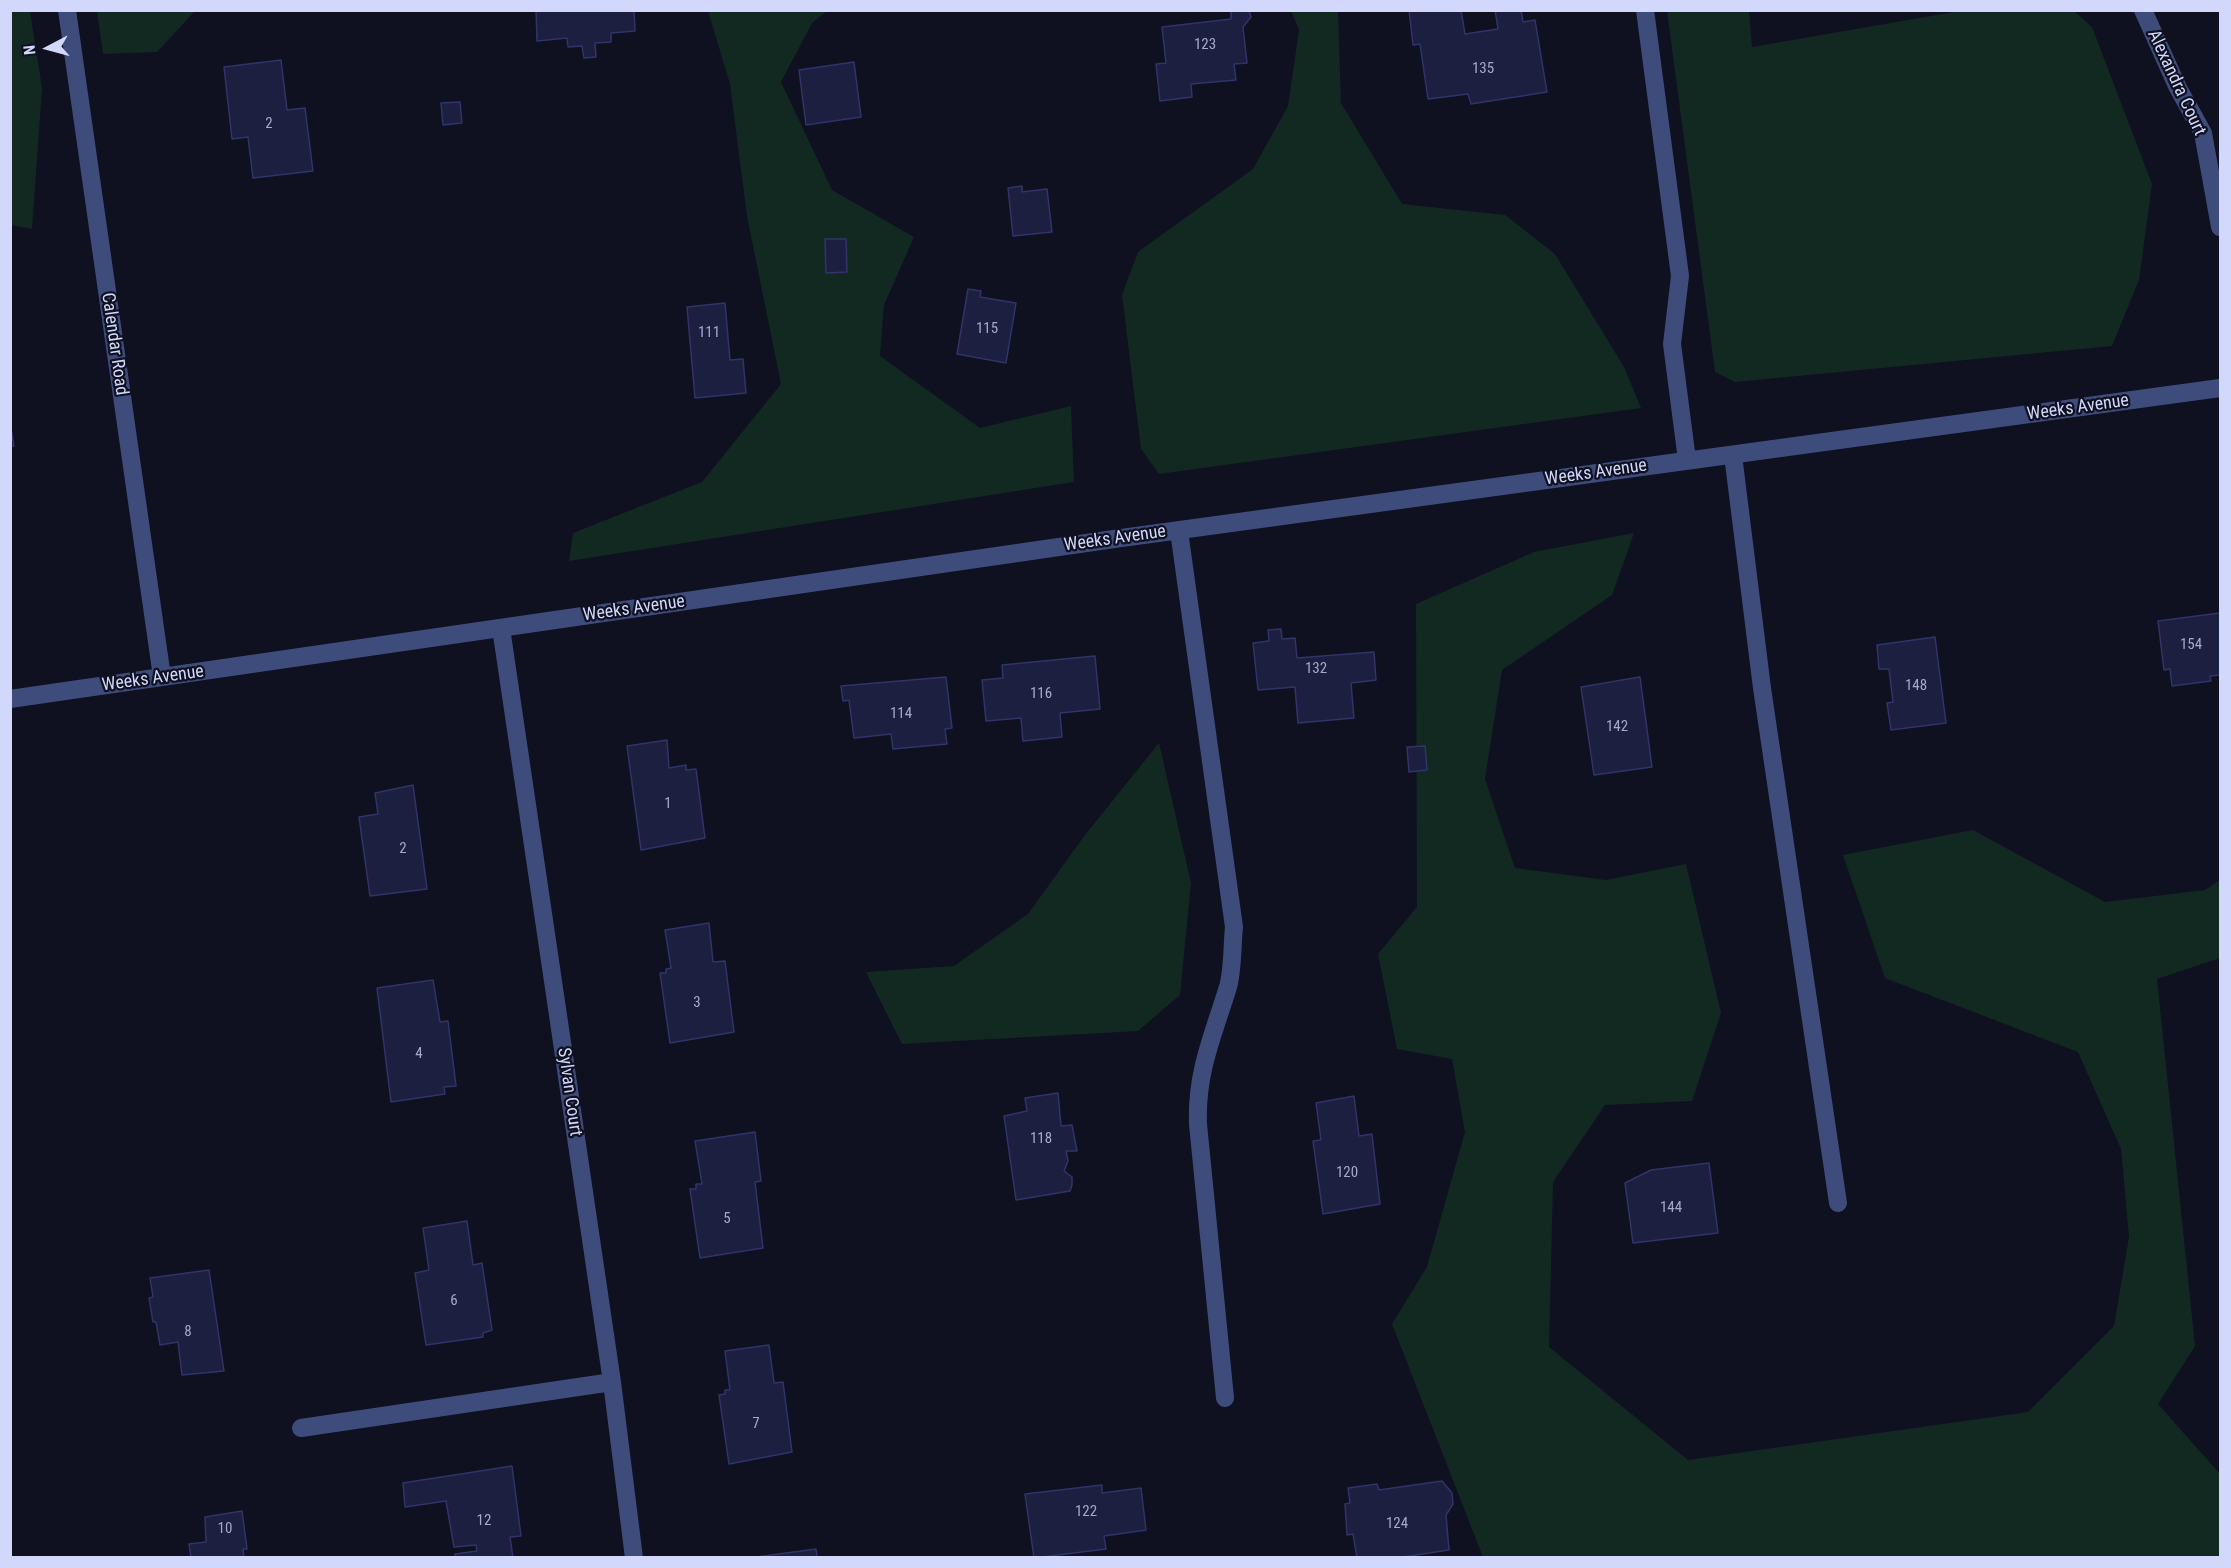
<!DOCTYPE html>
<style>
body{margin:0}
#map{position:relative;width:2231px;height:1568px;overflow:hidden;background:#0f1020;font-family:"Roboto Condensed",sans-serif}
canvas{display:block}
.frame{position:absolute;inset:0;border:12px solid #d1d8fb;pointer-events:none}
.north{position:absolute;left:18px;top:18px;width:60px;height:60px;-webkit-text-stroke:4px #0f1020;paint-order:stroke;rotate:264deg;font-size:16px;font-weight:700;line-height:24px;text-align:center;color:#d1d8fb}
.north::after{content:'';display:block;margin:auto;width:21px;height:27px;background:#d1d8fb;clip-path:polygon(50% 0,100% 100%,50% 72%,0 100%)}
</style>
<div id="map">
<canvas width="2231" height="1568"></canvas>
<div class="frame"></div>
<div class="north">N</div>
</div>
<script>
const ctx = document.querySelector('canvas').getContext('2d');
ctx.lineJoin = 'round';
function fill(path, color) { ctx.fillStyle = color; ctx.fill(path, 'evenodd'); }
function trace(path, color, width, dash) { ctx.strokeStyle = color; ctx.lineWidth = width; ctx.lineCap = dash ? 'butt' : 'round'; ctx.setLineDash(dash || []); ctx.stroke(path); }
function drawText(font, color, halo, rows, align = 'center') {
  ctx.font = font + ' "Roboto Condensed",sans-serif'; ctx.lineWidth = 4.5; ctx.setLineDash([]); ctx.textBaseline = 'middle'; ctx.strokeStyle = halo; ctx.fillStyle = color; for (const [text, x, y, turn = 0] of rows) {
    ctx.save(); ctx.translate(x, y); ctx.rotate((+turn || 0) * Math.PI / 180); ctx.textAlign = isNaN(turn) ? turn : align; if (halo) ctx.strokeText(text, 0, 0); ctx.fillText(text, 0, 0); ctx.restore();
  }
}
fill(new Path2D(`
 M 11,10 L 30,11 L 42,88 L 32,229 L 11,225 Z
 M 97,11 L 97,10 L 195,11 L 157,52 L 103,54 Z
 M 708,11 L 827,11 L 812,23 L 781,82 L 832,190 L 914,237 L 884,305 L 880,356 L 980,428 L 1071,406 L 1074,482 L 569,561 L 573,533 L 702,482 L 781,384 L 747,216 L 730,84 Z
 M 1291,11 L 1338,11 L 1341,103 L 1402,204 L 1505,215 L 1555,254 L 1624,367 L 1641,408 L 1159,474 L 1141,449 L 1122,295 L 1138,252 L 1253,169 L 1288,106 L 1299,30 Z
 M 1667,11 L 1749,11 L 1752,47 L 1960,11 L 2074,11 L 2092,27 L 2152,184 L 2139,280 L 2112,346 L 1735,382 L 1715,372 Z
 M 1634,533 L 1612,595 L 1502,670 L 1485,779 L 1515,868 L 1606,880 L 1686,864 L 1721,1013 L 1692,1101 L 1605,1105 L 1553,1182 L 1549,1347 L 1688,1460 L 2028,1412 L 2114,1326 L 2129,1237 L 2121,1149 L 2078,1052 L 1885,978 L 1843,855 L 1973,830 L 2105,902 L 2205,890 L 2220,880 L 2220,958 L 2157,979 L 2195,1346 L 2158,1404 L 2220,1474 L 2220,1557 L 1483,1557 L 1392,1324 L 1427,1267 L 1465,1132 L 1452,1059 L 1397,1049 L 1378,954 L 1417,907 L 1416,604 L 1534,552 Z
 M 1159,743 L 1191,883 L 1180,995 L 1138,1031 L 902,1044 L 866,972 L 954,966 L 1028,914 L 1085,835 Z`), '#122922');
const building = new Path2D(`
 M 536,10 L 634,10 L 635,31 L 611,33 L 611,42 L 595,43 L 596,57 L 584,58 L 582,46 L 568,47 L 567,38 L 537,41 Z
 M 1231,10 L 1249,10 L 1251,17 L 1243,27 L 1247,63 L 1234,64 L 1236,80 L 1191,84 L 1192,97 L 1160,101 L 1156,64 L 1166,63 L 1162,27 L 1231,19 Z
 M 1409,10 L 1461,10 L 1465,34 L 1498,29 L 1495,10 L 1521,10 L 1523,22 L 1535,20 L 1547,92 L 1471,104 L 1468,94 L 1428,99 L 1420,44 L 1413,45 Z
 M 281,60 L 287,110 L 305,108 L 313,171 L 253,178 L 248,137 L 232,139 L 224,67 Z
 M 854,62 L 861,117 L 806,125 L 799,70 Z
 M 460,102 L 462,123 L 443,125 L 441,103 Z
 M 1022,186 L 1022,192 L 1047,189 L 1052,232 L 1013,236 L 1008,188 Z
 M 825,239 L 846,239 L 847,272 L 826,273 Z
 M 968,289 L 981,291 L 980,297 L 1016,303 L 1006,363 L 957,354 Z
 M 725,303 L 730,360 L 743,359 L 746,393 L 695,398 L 687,307 Z
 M 10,422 L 14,446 L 10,446 Z
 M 2220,613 L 2220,675 L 2210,676 L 2211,681 L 2172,686 L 2170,669 L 2164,670 L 2158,621 Z
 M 1281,629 L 1282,639 L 1295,638 L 1297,658 L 1374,652 L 1376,680 L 1351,683 L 1354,718 L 1298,723 L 1295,687 L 1258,690 L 1253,643 L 1269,641 L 1268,630 Z
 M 1935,637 L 1946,723 L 1891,730 L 1887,703 L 1893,702 L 1889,669 L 1879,669 L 1877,645 Z
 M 1095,656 L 1100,709 L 1060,713 L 1062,737 L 1023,741 L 1021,718 L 986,721 L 982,680 L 1003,678 L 1002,665 Z
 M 946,677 L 952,728 L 945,729 L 947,744 L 893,749 L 891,734 L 854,738 L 849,700 L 843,701 L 841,686 Z
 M 1640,677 L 1652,767 L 1594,775 L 1581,687 Z
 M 667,740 L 669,768 L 686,765 L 686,770 L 696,769 L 705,838 L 641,850 L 627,746 Z
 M 1425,746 L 1427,770 L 1409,772 L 1407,747 Z
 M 413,785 L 427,889 L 370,896 L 359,817 L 378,814 L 375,793 Z
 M 709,923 L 713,962 L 725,961 L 734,1032 L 670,1043 L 660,973 L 666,973 L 666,969 L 671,968 L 665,930 Z
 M 433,980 L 440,1022 L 448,1021 L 456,1086 L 444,1087 L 445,1094 L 391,1102 L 377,988 Z
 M 1058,1093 L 1061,1126 L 1072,1125 L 1077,1151 L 1066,1151 L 1068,1161 L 1064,1171 L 1072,1177 L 1072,1185 L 1070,1191 L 1016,1200 L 1004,1116 L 1027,1111 L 1025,1098 Z
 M 1354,1096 L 1359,1136 L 1372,1134 L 1380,1204 L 1323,1214 L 1313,1141 L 1321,1140 L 1316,1103 Z
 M 755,1132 L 761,1181 L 755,1182 L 763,1248 L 700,1258 L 690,1189 L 696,1189 L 696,1184 L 702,1184 L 695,1141 Z
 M 1709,1163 L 1718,1233 L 1633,1243 L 1625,1183 L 1651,1170 Z
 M 467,1221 L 473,1265 L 482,1263 L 492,1330 L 483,1333 L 483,1337 L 426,1345 L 415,1273 L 429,1270 L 423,1228 Z
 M 209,1270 L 224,1371 L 182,1375 L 178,1342 L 160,1345 L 156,1322 L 153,1322 L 149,1298 L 153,1297 L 150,1278 Z
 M 769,1345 L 774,1383 L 783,1382 L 792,1452 L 729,1464 L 719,1395 L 725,1394 L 725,1390 L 730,1390 L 725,1351 Z
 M 512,1466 L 521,1536 L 510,1537 L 513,1558 L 455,1558 L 455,1554 L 477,1551 L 476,1545 L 454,1547 L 446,1501 L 405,1507 L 403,1483 Z
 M 1442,1481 L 1452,1493 L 1453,1504 L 1446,1515 L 1449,1550 L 1396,1558 L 1357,1558 L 1353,1534 L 1347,1535 L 1345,1504 L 1350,1503 L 1348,1488 L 1377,1484 L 1379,1490 Z
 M 1102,1485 L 1102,1493 L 1141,1488 L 1146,1530 L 1104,1536 L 1106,1549 L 1034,1558 L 1025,1494 Z
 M 242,1511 L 247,1549 L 243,1549 L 244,1558 L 191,1558 L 189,1544 L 206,1542 L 205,1517 Z
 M 816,1549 L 817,1558 L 756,1558 L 756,1557 Z`);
fill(building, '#1c1f3f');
trace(building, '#303469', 1.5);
trace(new Path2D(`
 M 67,10 L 162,677
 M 1645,10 L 1680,276 L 1672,344 L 1687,460
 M 2143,10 L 2178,88 L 2203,133 L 2220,227
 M 1733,455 L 1762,688 L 1838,1203
 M 1179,531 L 1234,927 C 1232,946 1233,969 1228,987 C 1213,1036 1196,1072 1198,1124 L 1225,1398
 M 501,628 L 612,1382 L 634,1558
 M 10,699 L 1114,539 L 2220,388
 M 301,1428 L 612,1382`), '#3d4c7b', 18);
drawText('15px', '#a4aacc', null, [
 ["123",1205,45],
 ["135",1483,69],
 ["2",269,124],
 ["115",987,329],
 ["111",709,333],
 ["154",2191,645],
 ["132",1316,669],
 ["148",1916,686],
 ["116",1041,694],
 ["114",901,714],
 ["142",1617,727],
 ["1",668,804],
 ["2",403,849],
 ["3",697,1003],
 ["4",419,1054],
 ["118",1041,1139],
 ["120",1347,1173],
 ["144",1671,1208],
 ["5",727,1219],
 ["6",454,1301],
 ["8",188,1332],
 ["7",756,1424],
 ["122",1086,1512],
 ["12",484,1521],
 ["124",1397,1524],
 ["10",225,1529]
]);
drawText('18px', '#d1d8fb', '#0f1020', [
 ["Alexandra Court",2176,83,65],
 ["Calendar Road",114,344,82],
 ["Weeks Avenue",2078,408,-8],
 ["Weeks Avenue",1596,473,-8],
 ["Weeks Avenue",1115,539,-8],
 ["Weeks Avenue",634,609,-8],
 ["Weeks Avenue",153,679,-8],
 ["Sylvan Court",569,1092,82]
]);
</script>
